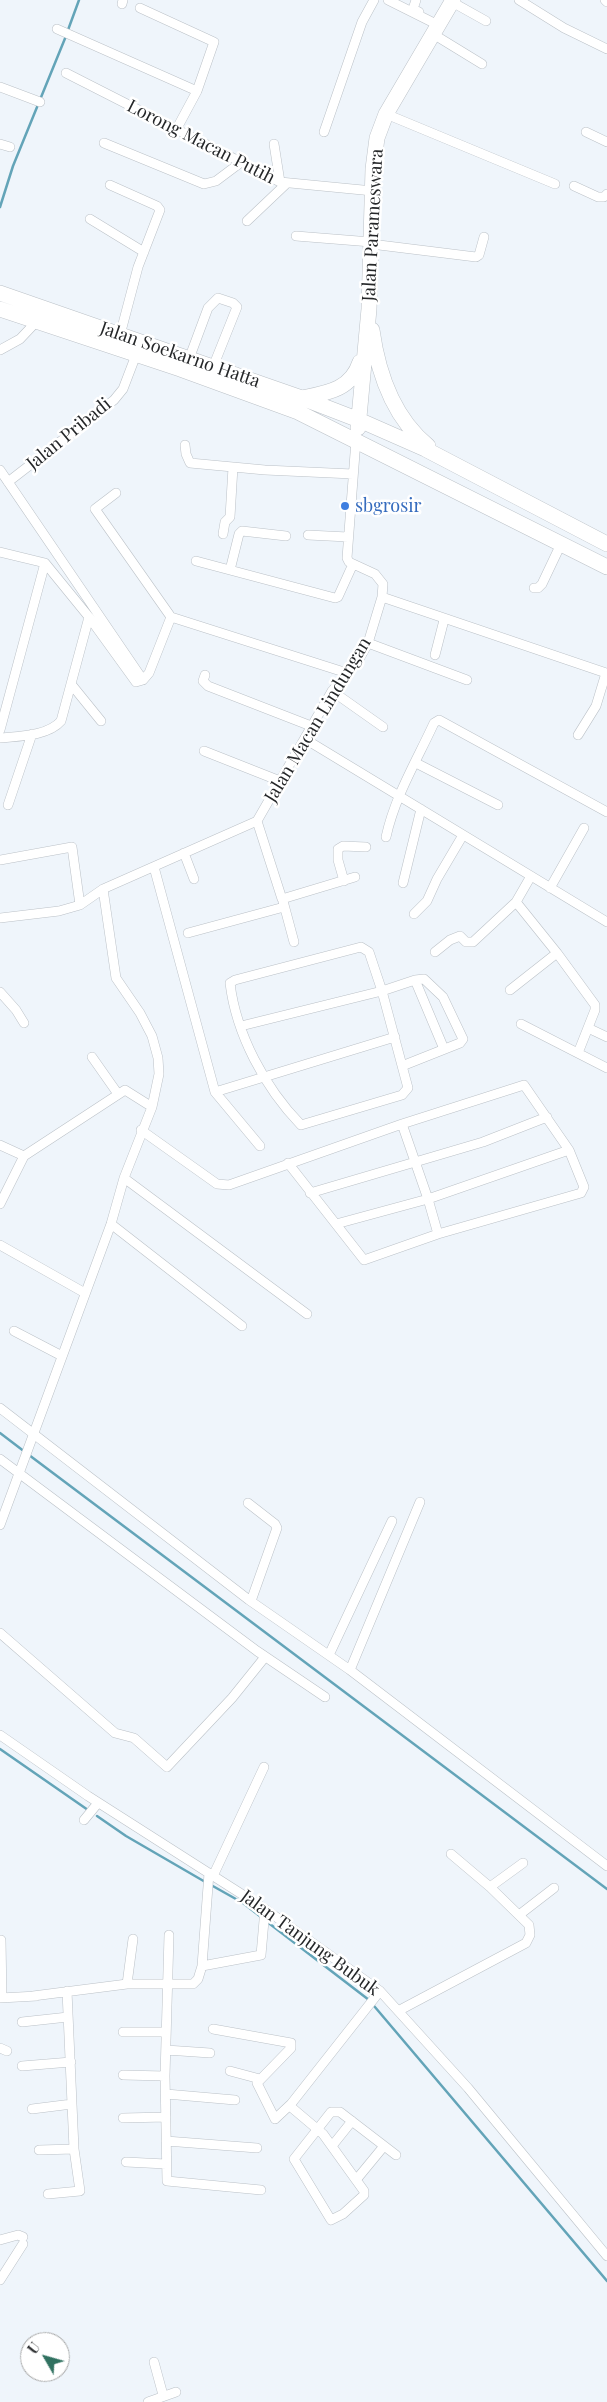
<!DOCTYPE html>
<style>
body{margin:0}
#map{position:relative;width:607px;height:2402px;overflow:hidden;background:#eff5fb;font-family:"Playfair Display",serif}
canvas{display:block}
.north{position:absolute;left:20px;top:2332px;width:50px;height:50px;box-sizing:border-box;background:#fff;border:1px solid #a8a9a9;border-radius:50%;rotate:308deg;font-size:14px;font-weight:700;line-height:20px;text-align:center;color:#252729}
.north::after{content:'';display:block;margin:auto;width:18px;height:22px;background:#307160;clip-path:polygon(50% 0,100% 100%,50% 72%,0 100%)}
</style>
<div id="map">
<canvas width="607" height="2402"></canvas>
<div class="north">U</div>
</div>
<script>
const ctx = document.querySelector('canvas').getContext('2d');
ctx.lineJoin = 'round';
function trace(path, color, width, dash) { ctx.strokeStyle = color; ctx.lineWidth = width; ctx.lineCap = dash ? 'butt' : 'round'; ctx.setLineDash(dash || []); ctx.stroke(path); }
function drawText(font, color, halo, rows, align = 'center') {
  ctx.font = font + ' "Playfair Display",serif'; ctx.lineWidth = 5; ctx.setLineDash([]); ctx.textBaseline = 'middle'; ctx.strokeStyle = halo; ctx.fillStyle = color; for (const [text, x, y, turn = 0] of rows) {
    ctx.save(); ctx.translate(x, y); ctx.rotate((+turn || 0) * Math.PI / 180); ctx.textAlign = isNaN(turn) ? turn : align; if (halo) ctx.strokeText(text, 0, 0); ctx.fillText(text, 0, 0); ctx.restore();
  }
}
trace(new Path2D(`
 M 68,30 L 79,0
 M 0,207 L 13,166 L 66,36
 M 0,1433 L 25,1452
 M 29,1455 L 607,1889
 M 0,1749 L 88,1810
 M 97,1816 L 126,1836 L 207,1883
 M 211,1885 L 243,1903 L 261,1917
 M 266,1921 L 369,2000 L 607,2281`), '#63a4b8', 2.5);
const minor = new Path2D(`
 M 388,0 L 438,25
 M 416,0 L 413,9 L 419,12
 M 519,0 L 564,28 L 607,49
 M 605,0 L 607,2
 M 452,2 L 486,21
 M 122,4 L 123,0
 M 140,8 L 214,42 L 197,91 L 176,130
 M 57,29 L 197,91
 M 433,34 L 482,64
 M 66,73 L 280,182 L 373,191
 M 0,87 L 40,102
 M 386,114 L 555,184
 M 324,132 L 362,22 L 374,0
 M 586,132 L 607,142
 M 104,143 L 204,184 L 216,181 L 240,163
 M 0,144 L 10,147
 M 274,144 L 280,182
 M 110,185 L 157,206 L 160,210 L 138,267 L 120,335
 M 574,186 L 598,197 L 604,197 L 607,194
 M 90,219 L 144,252
 M 247,221 L 286,184
 M 296,236 L 371,242
 M 371,244 L 476,257 L 479,255 L 484,237
 M 0,350 L 20,339 L 37,321
 M 189,359 L 208,308 L 218,298 L 233,303 L 237,307 L 213,367
 M 185,445 L 186,454 L 190,463 L 265,470 L 353,474
 M 0,470 L 143,680
 M 8,482 L 114,400 L 123,389 L 136,355
 M 116,493 L 95,509 L 171,617 L 347,673
 M 223,534 L 225,522 L 230,517 L 233,467
 M 308,535 L 348,537
 M 0,552 L 45,563 L 89,617 L 136,682 L 143,680 L 149,673 L 171,617
 M 196,561 L 335,598 L 338,597 L 353,564
 M 230,570 L 239,534 L 242,531 L 286,536
 M 534,588 L 538,588 L 542,584 L 561,544
 M 382,597 L 606,673 L 596,706 L 578,735
 M 368,643 L 467,680
 M 435,655 L 444,620
 M 205,675 L 203,681 L 208,686 L 311,726
 M 71,684 L 101,721
 M 332,691 L 383,727
 M 0,730 L 45,563
 M 0,738 C 19,736 48,736 61,721 L 89,617
 M 305,739 L 607,922
 M 204,751 L 280,781
 M 416,763 L 498,805
 M 8,805 L 32,734
 M 257,821 L 282,899 L 355,877
 M 386,837 C 395,796 417,760 434,723 L 439,720 L 607,812
 M 184,853 L 194,879
 M 0,860 L 72,847 L 80,905
 M 154,867 L 215,1092 L 260,1146
 M 531,876 L 516,902 L 557,953 L 595,1005 L 595,1010 L 578,1053
 M 344,881 L 338,860 L 338,849 L 343,846 L 366,847
 M 403,883 L 421,809
 M 550,888 L 584,828
 M 283,901 L 294,942
 M 414,914 L 427,901 L 437,879 L 463,835
 M 0,918 L 59,911 L 80,905 L 103,889 L 257,821 L 332,691 L 358,661 L 368,643 L 382,597 L 383,584 L 375,574 L 349,562 L 347,558 L 356,440
 M 188,933 L 284,907
 M 361,947 L 369,952 L 382,991 L 408,1088 L 402,1095 L 301,1125 C 265,1088 236,1034 230,983 L 235,980 Z
 M 435,952 L 450,940 L 460,936 L 466,942 L 473,942 L 516,902
 M 415,980 L 444,1049
 M 510,990 L 557,953
 M 0,992 L 16,1010 L 24,1023
 M 521,1024 L 607,1068
 M 241,1026 L 382,991 L 415,980 L 424,979 L 443,997 L 463,1039 L 460,1043 L 402,1066
 M 588,1028 L 607,1037
 M 92,1057 L 118,1094
 M 215,1092 L 395,1037
 M 402,1124 L 428,1199 L 438,1234
 M 141,1130 L 217,1184 L 229,1185 L 402,1124 L 524,1085 L 569,1150 L 584,1187 L 581,1193 L 438,1234 L 364,1260 L 288,1163
 M 0,1145 L 24,1156
 M 124,1178 L 307,1314
 M 310,1193 L 483,1142 L 547,1117
 M 0,1204 L 24,1156 L 125,1090 L 152,1107
 M 111,1224 L 242,1326
 M 336,1224 L 428,1199 L 569,1150
 M 0,1245 L 85,1293
 M 14,1331 L 62,1356
 M 0,1408 L 249,1600 L 350,1670 L 607,1866
 M 0,1459 L 257,1651 L 325,1697
 M 248,1503 L 275,1524 L 277,1528 L 251,1601
 M 0,1525 L 111,1224 L 124,1178 L 152,1107 L 159,1074 L 158,1058 L 152,1036 L 140,1013 L 116,978 L 103,889
 M 0,1633 L 115,1733 L 134,1738 L 167,1767 L 232,1698 L 265,1657
 M 329,1655 L 392,1521
 M 350,1670 L 420,1502
 M 0,1735 L 88,1796 L 265,1909 L 380,1991 L 468,2088 L 607,2256
 M 84,1820 L 98,1803
 M 451,1854 L 490,1887
 M 213,1876 L 264,1767
 M 519,1915 L 554,1888
 M 169,1935 L 165,2076 L 167,2181 L 261,2190
 M 1,1940 L 2,1998
 M 202,1966 L 209,1873
 M 127,1984 L 133,1939
 M 33,1996 L 127,1984 L 193,1984 L 198,1979 L 202,1966 L 261,1955 L 265,1909
 M 0,1998 L 37,1996
 M 398,2011 L 526,1943 L 530,1935 L 529,1925 L 490,1887 L 523,1863
 M 22,2022 L 68,2017
 M 213,2029 L 291,2043 L 291,2048 L 257,2083 L 275,2119 L 291,2104 L 380,1991
 M 123,2032 L 166,2032
 M 0,2048 L 7,2051
 M 166,2050 L 210,2053
 M 22,2066 L 71,2062
 M 230,2071 L 260,2079
 M 123,2075 L 165,2076
 M 166,2094 L 235,2100
 M 291,2104 L 291,2107 L 323,2134 L 364,2191 L 364,2195 L 343,2214 L 331,2220 L 294,2159 L 331,2112 L 340,2112 L 396,2155
 M 32,2109 L 72,2104
 M 123,2118 L 166,2117
 M 166,2141 L 257,2148
 M 332,2146 L 352,2121
 M 39,2150 L 74,2149
 M 126,2162 L 166,2164
 M 356,2180 L 384,2146
 M 48,2194 L 80,2191 L 74,2149 L 67,1991
 M 0,2240 L 18,2235 L 23,2237
 M 0,2280 L 23,2244
 M 154,2362 L 163,2395
 M 148,2402 L 176,2392`);
const trunk = new Path2D(`
 M 0,293 L 302,398 L 359,420 L 425,449 L 607,544
 M 0,309 L 180,369 L 298,412 L 607,567
 M 372,330 C 378,373 394,418 428,446
 M 302,398 C 327,393 351,390 360,362
 M 358,428 L 369,309 L 373,169 L 377,138 L 386,114 L 453,0`);
trace(minor, '#bbc1c7', 10);
trace(trunk, '#bbc1c7', 16);
trace(minor, '#fff', 9);
trace(trunk, '#fff', 15);
for (const [x, y, r, color] of [
 [345,506,5,"#3f7fe0"]
]) { const dot = new Path2D(); dot.arc(x, y, r, 0, 2 * Math.PI); ctx.fillStyle = color; ctx.fill(dot); trace(dot, '#fff', 2); }
drawText('18px', '#252729', '#fff', [
 ["Lorong Macan Putih",201,142,27],
 ["Jalan Parameswara",373,225,-87],
 ["Jalan Soekarno Hatta",180,355,19],
 ["Jalan Pribadi",69,434,-39],
 ["Jalan Macan Lindungan",318,720,-59],
 ["Jalan Tanjung Bubuk",310,1943,36]
]);
drawText('18px', '#366cbe', '#fff', [
 ["sbgrosir",355,506]
], 'left');
</script>
